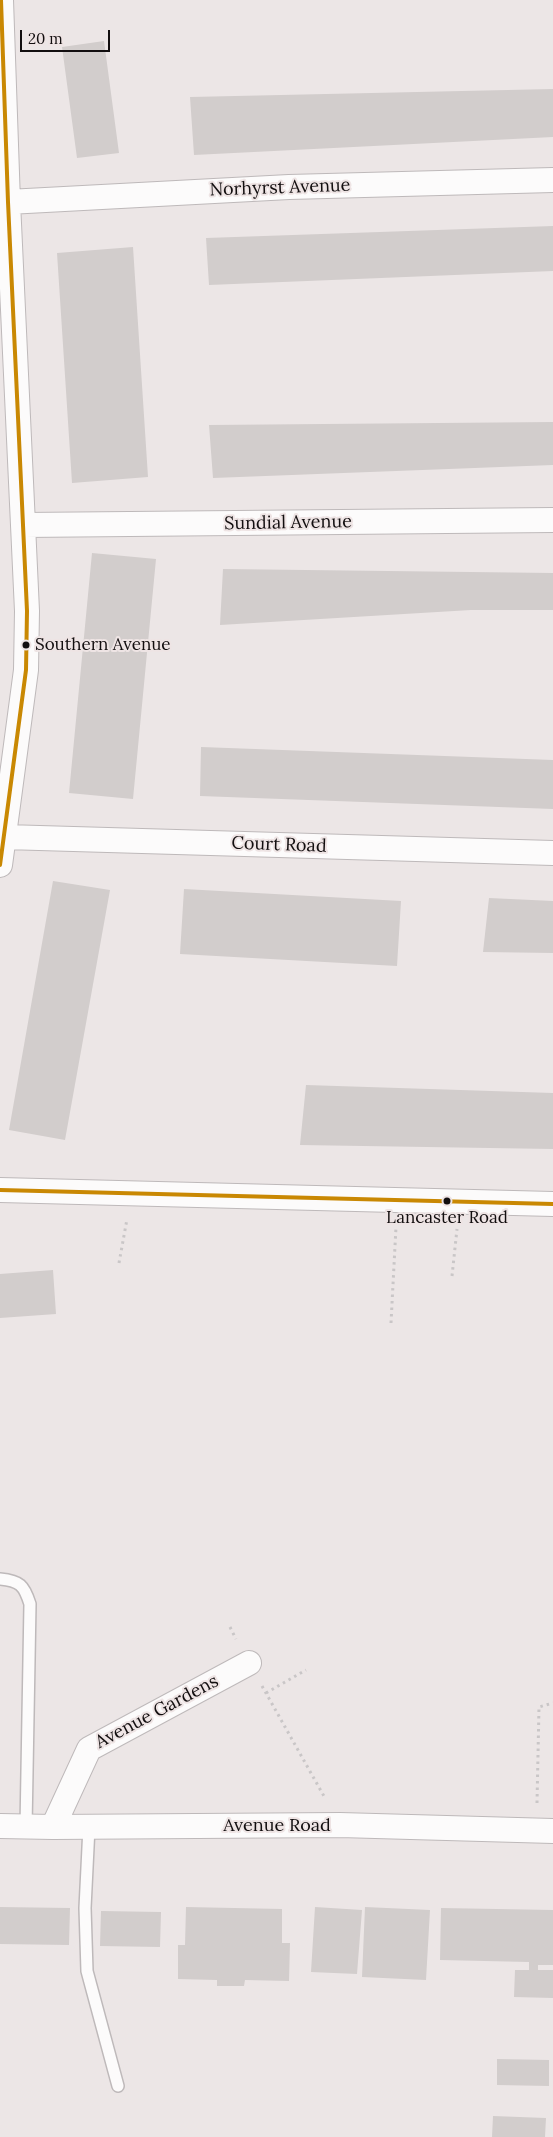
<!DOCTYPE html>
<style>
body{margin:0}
#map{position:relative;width:553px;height:2137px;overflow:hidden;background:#ece6e6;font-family:Lora,serif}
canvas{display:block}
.scale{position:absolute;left:20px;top:30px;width:90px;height:22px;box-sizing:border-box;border:2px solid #120e0f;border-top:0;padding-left:6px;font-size:15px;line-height:18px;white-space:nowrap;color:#120e0f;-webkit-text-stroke:4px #eee4e4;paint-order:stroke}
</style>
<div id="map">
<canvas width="553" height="2137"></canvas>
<div class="scale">20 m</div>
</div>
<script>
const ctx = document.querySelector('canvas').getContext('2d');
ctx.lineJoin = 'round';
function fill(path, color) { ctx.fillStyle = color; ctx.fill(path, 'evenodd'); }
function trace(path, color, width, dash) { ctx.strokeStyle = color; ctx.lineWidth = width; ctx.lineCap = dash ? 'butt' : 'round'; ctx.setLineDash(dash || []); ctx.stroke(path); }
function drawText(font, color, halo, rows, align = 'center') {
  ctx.font = font + ' Lora,serif'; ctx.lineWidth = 4; ctx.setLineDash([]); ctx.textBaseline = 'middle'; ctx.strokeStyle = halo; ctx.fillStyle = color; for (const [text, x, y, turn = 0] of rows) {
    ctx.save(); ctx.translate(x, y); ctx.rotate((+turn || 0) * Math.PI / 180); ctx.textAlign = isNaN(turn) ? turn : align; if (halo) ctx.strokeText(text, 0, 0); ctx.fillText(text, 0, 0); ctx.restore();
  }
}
fill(new Path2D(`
 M 104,41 L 119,153 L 77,158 L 62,47 Z
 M 553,89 L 553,137 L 194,155 L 190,97 Z
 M 553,226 L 553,271 L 209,285 L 206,238 Z
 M 133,247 L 148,477 L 72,483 L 57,253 Z
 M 553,422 L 553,465 L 213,478 L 209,425 Z
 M 92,553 L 156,559 L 133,799 L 69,793 Z
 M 223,569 L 553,573 L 553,610 L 471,610 L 220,625 Z
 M 201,747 L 553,760 L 553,809 L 200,796 Z
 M 53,881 L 110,890 L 65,1140 L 9,1130 Z
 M 184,889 L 401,901 L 397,966 L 180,954 Z
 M 489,898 L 553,901 L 553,953 L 483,952 Z
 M 306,1085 L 553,1093 L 553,1149 L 300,1145 Z
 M 53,1270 L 56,1314 L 0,1318 L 0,1274 Z
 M 0,1907 L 70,1908 L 69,1945 L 0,1944 Z
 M 186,1907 L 282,1909 L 282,1943 L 290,1943 L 289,1981 L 245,1980 L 244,1986 L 217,1986 L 217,1980 L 178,1979 L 178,1945 L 185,1945 Z
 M 315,1907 L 362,1910 L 357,1974 L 311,1972 Z
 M 365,1907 L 430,1910 L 426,1980 L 362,1977 Z
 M 441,1908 L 553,1910 L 553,1965 L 538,1965 L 538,1970 L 553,1970 L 553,1998 L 514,1997 L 515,1970 L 529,1970 L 529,1962 L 440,1960 Z
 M 101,1911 L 161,1912 L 160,1947 L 100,1946 Z
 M 497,2059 L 549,2060 L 549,2086 L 497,2085 Z
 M 493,2116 L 546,2118 L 545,2137 L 492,2137 Z`), '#d2cdcc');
const service = new Path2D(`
 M 0,1579 C 20,1581 24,1585 30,1604 L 26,1827
 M 89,1827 L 85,1908 L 87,1971 L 118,2086`);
const minor = new Path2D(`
 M 8,202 L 289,187 L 553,180
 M 24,525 L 553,520
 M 5,837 L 553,853
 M 0,865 L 26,670 L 27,611 L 8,202 L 1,0
 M 0,1190 L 553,1204
 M 0,1826 L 53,1827 L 340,1825 L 553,1831
 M 53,1827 L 89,1749 L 249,1663`);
trace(service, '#beb9ba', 14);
trace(minor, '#beb9ba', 26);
trace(new Path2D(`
 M 119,1263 L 127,1219
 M 452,1276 L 457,1229
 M 391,1323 L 396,1227
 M 230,1627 L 236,1639
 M 262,1686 L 325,1798
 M 266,1693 L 306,1670
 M 537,1803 L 539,1707 L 553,1703`), '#c9c6c7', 3, [2.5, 4]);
trace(service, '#fcfbfb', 11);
trace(minor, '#fcfbfb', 24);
trace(new Path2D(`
 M 0,865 L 26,670 L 27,611 L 8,202 L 1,0
 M 0,1190 L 553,1204`), '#c98803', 4);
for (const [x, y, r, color] of [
 [26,645,4.5,"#120e0f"],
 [447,1201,4.5,"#120e0f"]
]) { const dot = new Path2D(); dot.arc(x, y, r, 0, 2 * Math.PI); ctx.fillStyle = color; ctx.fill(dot); trace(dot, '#eee4e4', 2); }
drawText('17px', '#120e0f', '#eee4e4', [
 ["Southern Avenue",35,645],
 ["Lancaster Road",447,1218,"center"]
], 'left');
drawText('18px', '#120e0f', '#eee4e4', [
 ["Norhyrst Avenue",280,188,-2],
 ["Sundial Avenue",288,523,-1],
 ["Court Road",279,845,2],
 ["Avenue Gardens",157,1712,-28],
 ["Avenue Road",277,1826]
]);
</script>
